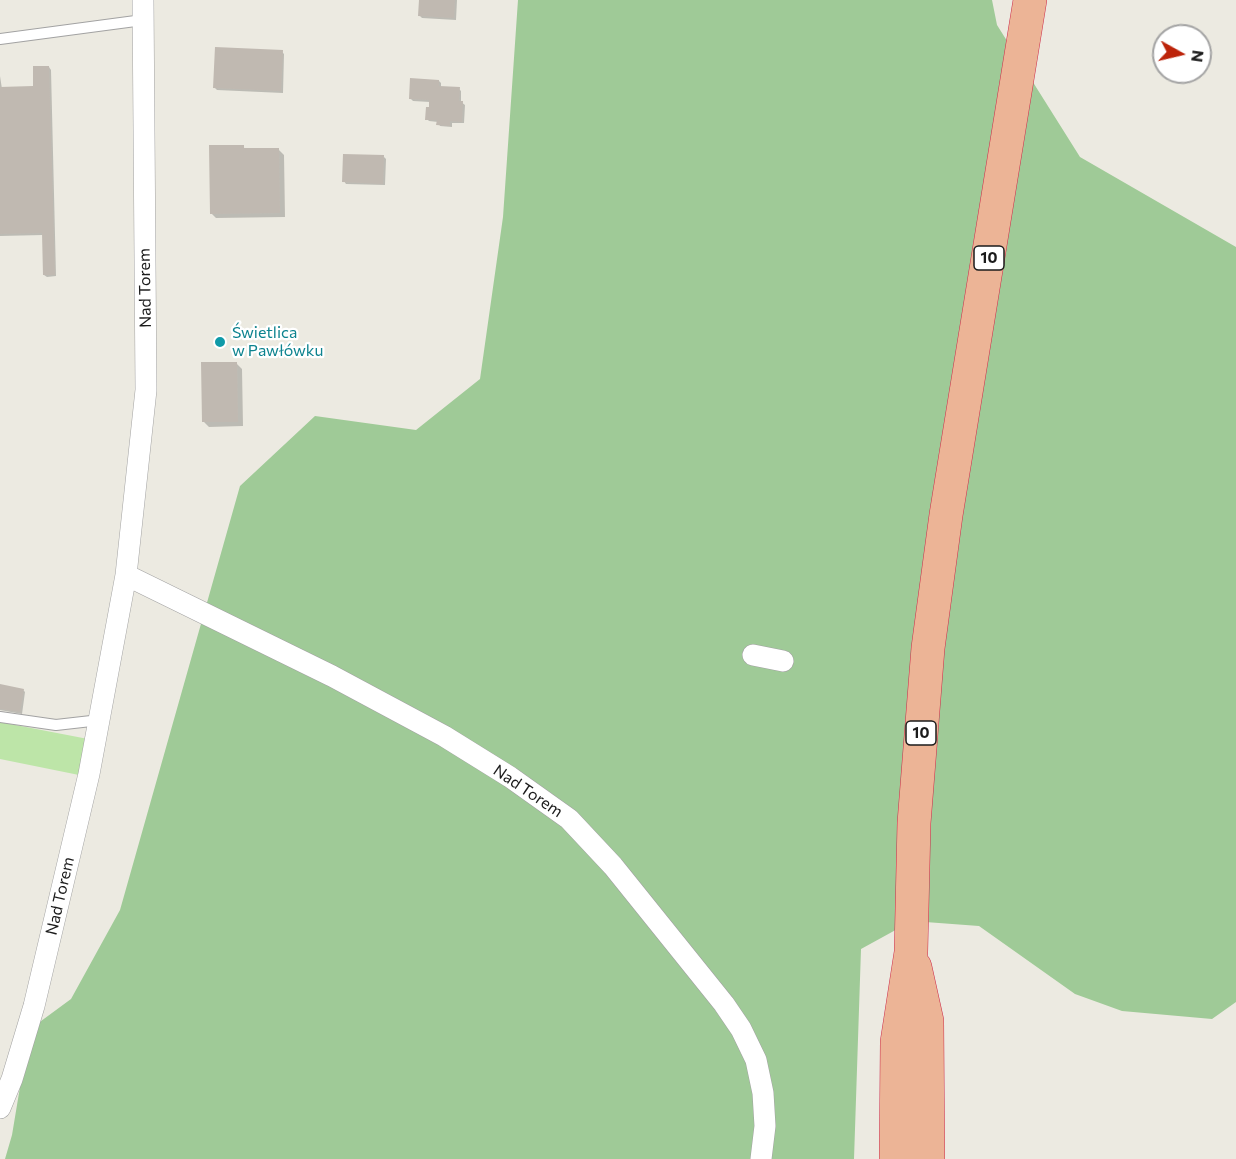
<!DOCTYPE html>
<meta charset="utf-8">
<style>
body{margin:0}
#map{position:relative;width:1236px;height:1159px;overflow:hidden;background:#eceae1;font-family:Commissioner,sans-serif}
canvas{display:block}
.north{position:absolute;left:1152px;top:24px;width:60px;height:60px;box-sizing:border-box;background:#fff;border:2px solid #a4a4a4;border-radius:50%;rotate:98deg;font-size:16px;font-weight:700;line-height:24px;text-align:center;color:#1b1b1b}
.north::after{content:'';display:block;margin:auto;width:21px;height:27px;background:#bc240a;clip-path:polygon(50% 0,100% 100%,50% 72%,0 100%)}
</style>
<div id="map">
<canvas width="1236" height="1159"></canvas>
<div class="north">N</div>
</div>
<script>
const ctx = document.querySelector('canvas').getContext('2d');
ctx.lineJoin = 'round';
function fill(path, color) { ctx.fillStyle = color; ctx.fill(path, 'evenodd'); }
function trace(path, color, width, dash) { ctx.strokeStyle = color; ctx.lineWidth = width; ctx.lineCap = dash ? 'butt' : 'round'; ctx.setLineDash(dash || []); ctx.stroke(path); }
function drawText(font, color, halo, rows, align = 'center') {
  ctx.font = font + ' Commissioner,sans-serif'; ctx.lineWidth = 4.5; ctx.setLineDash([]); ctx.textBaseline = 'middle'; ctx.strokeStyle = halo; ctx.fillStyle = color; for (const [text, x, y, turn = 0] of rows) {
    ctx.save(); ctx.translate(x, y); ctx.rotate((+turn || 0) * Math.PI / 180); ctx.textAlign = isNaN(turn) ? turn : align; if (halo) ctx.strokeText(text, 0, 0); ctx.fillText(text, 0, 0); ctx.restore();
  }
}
fill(new Path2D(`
 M 0,722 L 88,739 L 79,775 L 0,759 Z`), '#bde5a8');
fill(new Path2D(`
 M 518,0 L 992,0 L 997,25 L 1080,157 L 1236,247 L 1236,1002 L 1212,1019 L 1122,1011 L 1075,994 L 979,926 L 912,921 L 861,949 L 854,1159 L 5,1159 L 12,1135 L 22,1075 L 37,1024 L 71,999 L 120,910 L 240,486 L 315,416 L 416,430 L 480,379 L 503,217 Z`), '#9fca97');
fill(new Path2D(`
 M 420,0 L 457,0 L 456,20 L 422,18 L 420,16 Z
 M 282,52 L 284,54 L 283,93 L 217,90 L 215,88 Z
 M 49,67 L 51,70 L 56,276 L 47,277 L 44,275 L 43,235 L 0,236 L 0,76 L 2,89 L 35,87 Z
 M 439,81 L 441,83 L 441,88 L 459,89 L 461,91 L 461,102 L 465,105 L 464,123 L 452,123 L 452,127 L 440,126 L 438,122 L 429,121 L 427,119 L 430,102 L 413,101 L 411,99 Z
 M 243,146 L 245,149 L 278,149 L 284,155 L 285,217 L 216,218 L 211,213 Z
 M 384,157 L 386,159 L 385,185 L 346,184 L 344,181 Z
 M 236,363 L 242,369 L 243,426 L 209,427 L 204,422 Z
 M 0,686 L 23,690 L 25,692 L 22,714 L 0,710 Z`), '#0003');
fill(new Path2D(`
 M 419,0 L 455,0 L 454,18 L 418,16 Z
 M 215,47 L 283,50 L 281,91 L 213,88 Z
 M 33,66 L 49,66 L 55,275 L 43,275 L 42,233 L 0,234 L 0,87 L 33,86 Z
 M 410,78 L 439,80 L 439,86 L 460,87 L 459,101 L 463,101 L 462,122 L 450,121 L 450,126 L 436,125 L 437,120 L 425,120 L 426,107 L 429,107 L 429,100 L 409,99 Z
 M 209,145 L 244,145 L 244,148 L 279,148 L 280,213 L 210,214 Z
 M 343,154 L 384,155 L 383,184 L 342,182 Z
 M 201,362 L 237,362 L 238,422 L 202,422 Z
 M 0,684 L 24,689 L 20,712 L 0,709 Z`), '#c0b9b1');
const service = new Path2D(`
 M 0,39 L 143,20
 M 0,717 L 56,725 L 100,720`);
const minor = new Path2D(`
 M 126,575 L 332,676 L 444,736 L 510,777 L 569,819 L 613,866 L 724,1004 L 741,1029 L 756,1060 L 763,1093 L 765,1126 L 761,1159
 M 753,655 L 783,661
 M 0,1108 L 12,1079 L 34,1006 L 89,774 L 126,575 L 146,390 L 143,0`);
const trunk = new Path2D(`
 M 915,967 L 927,1021 L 928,1159
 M 896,1159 L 897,1042 L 911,952 L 914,823 L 928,648 L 946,515 L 1030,0`);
trace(service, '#a2a2a2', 12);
trace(minor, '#a2a2a2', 22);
trace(trunk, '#cc2c4b', 34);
trace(service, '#fff', 10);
trace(minor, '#fff', 21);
trace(trunk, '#ecb496', 33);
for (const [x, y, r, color] of [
 [220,342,6,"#0f9aa8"]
]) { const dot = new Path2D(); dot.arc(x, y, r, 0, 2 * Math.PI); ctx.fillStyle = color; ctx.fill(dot); trace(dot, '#fff', 2); }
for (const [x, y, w] of [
 [989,258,30],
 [921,733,30]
]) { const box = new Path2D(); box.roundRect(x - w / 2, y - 12, w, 24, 4.5); ctx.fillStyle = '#fff'; ctx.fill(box); trace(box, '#1b1b1b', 1.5); }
drawText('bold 15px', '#1b1b1b', null, [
 ["10",989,258],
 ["10",921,733]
]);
drawText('16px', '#1b1b1b', '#fff', [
 ["Nad Torem",145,288,-91],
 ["Nad Torem",528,791,34],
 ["Nad Torem",60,896,-77]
]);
drawText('16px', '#0d838f', '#fff', [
 ["Świetlica",232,333],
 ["w Pawłówku",232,351]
], 'left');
</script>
